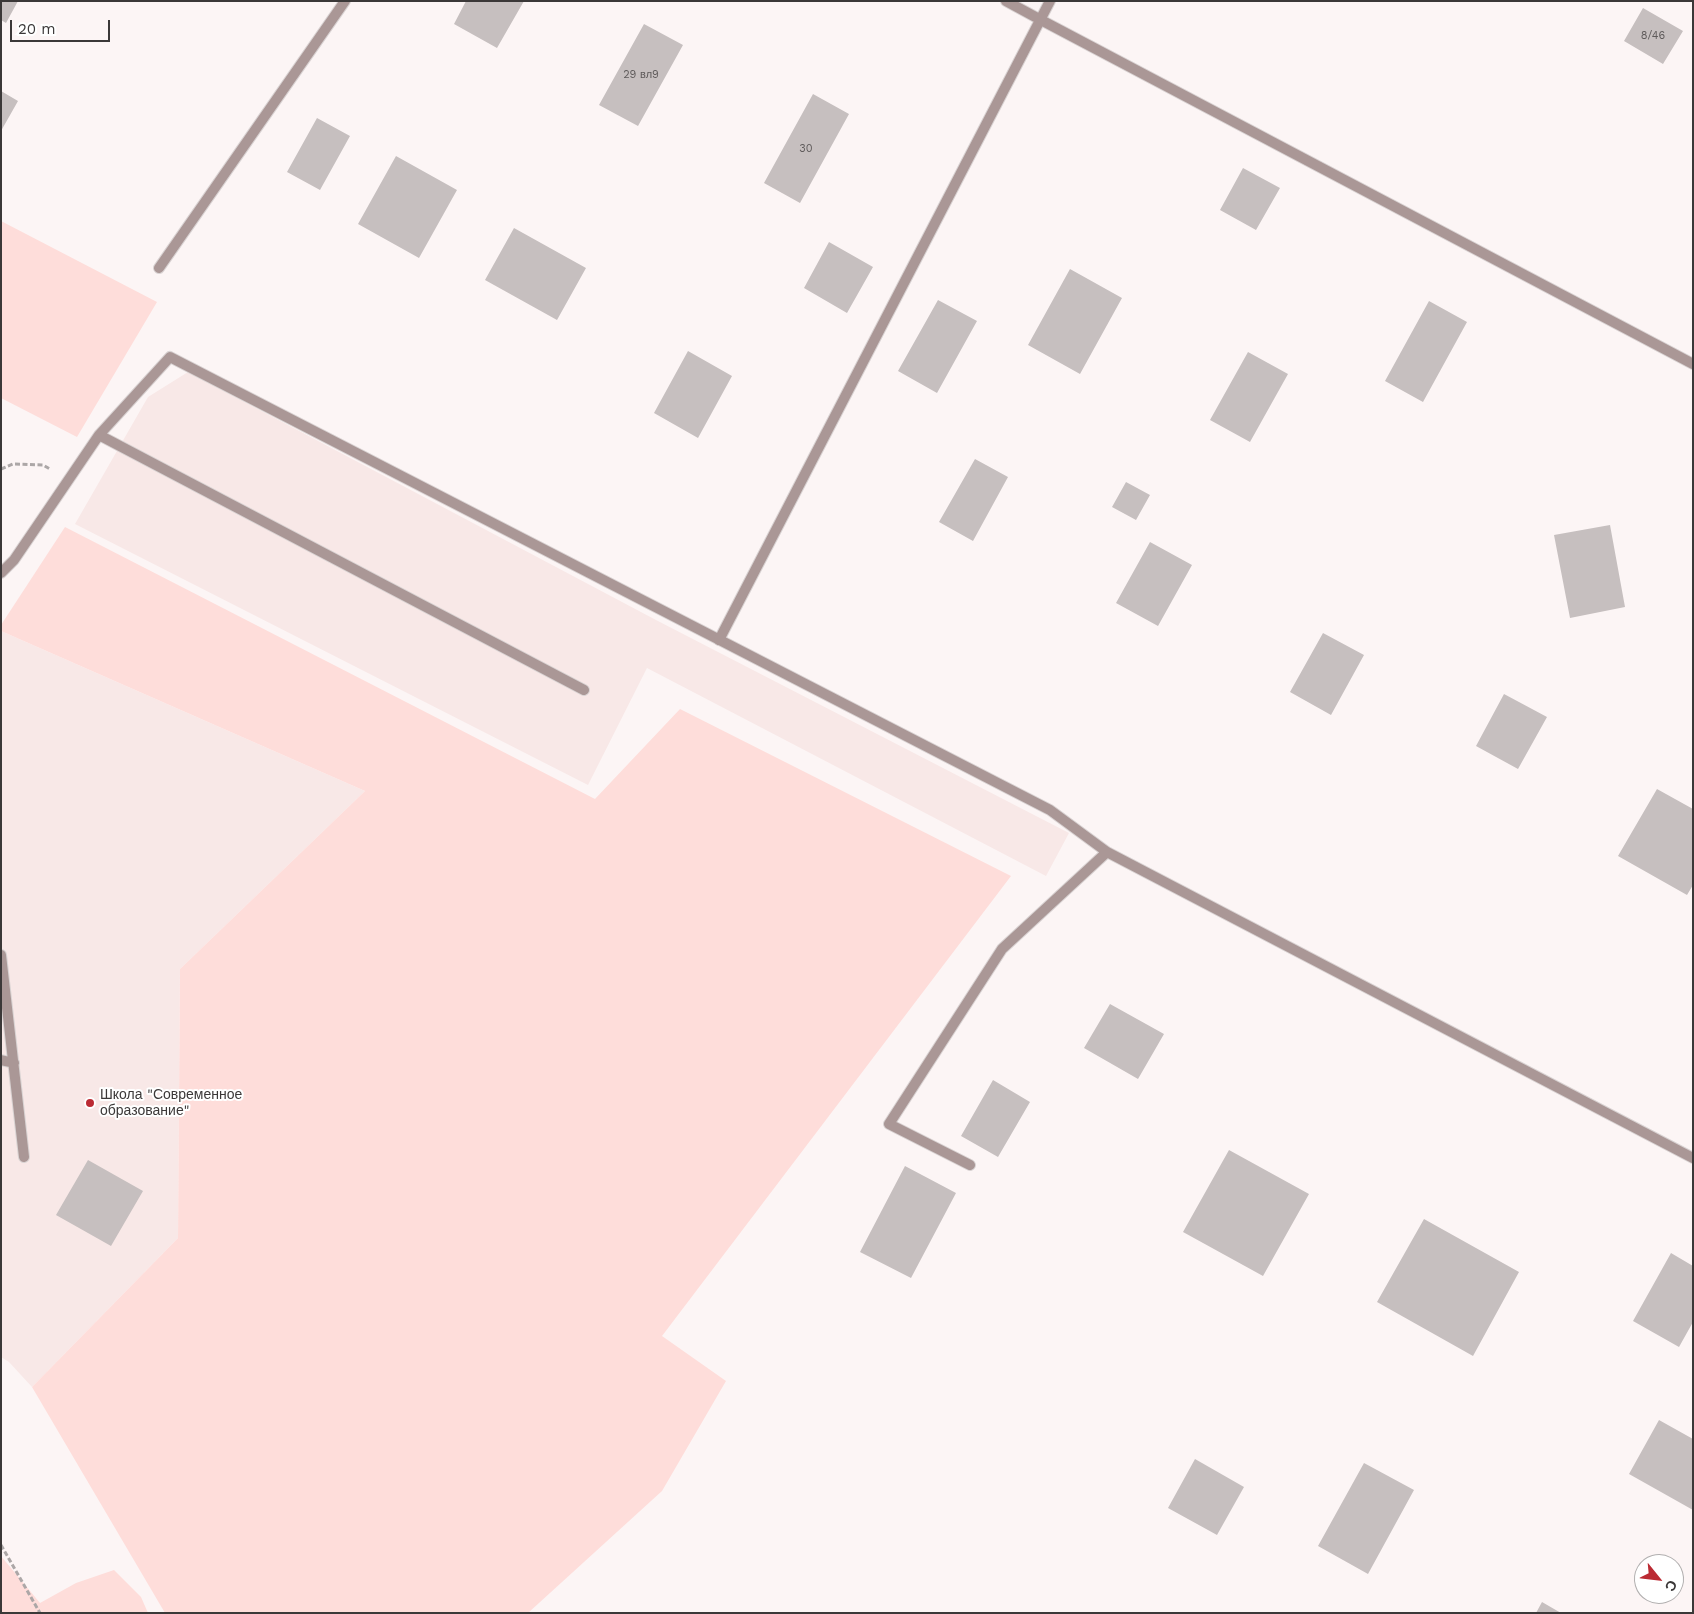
<!DOCTYPE html>
<meta charset="utf-8">
<style>
body{margin:0}
#map{position:relative;width:1694px;height:1614px;overflow:hidden;background:#fcf5f5;font-family:"Work Sans",sans-serif}
canvas{display:block}
.frame{position:absolute;inset:0;border:2px solid #3b3838;pointer-events:none}
.north{position:absolute;left:1634px;top:1554px;width:50px;height:50px;box-sizing:border-box;background:#fff;border:1px solid #b1afaf;border-radius:50%;rotate:119deg;font-size:14px;font-weight:700;line-height:20px;text-align:center;color:#3b3838}
.north::after{content:'';display:block;margin:auto;width:18px;height:22px;background:#bb2a33;clip-path:polygon(50% 0,100% 100%,50% 72%,0 100%)}
.scale{position:absolute;left:10px;top:20px;width:100px;height:22px;box-sizing:border-box;border:2px solid #3b3838;border-top:0;padding-left:6px;font-size:15px;line-height:18px;white-space:nowrap;color:#3b3838;-webkit-text-stroke:4px #fff;paint-order:stroke}
</style>
<div id="map">
<canvas width="1694" height="1614"></canvas>
<div class="frame"></div>
<div class="north">С</div>
<div class="scale">20 m</div>
</div>
<script>
const ctx = document.querySelector('canvas').getContext('2d');
ctx.lineJoin = 'round';
function fill(path, color) { ctx.fillStyle = color; ctx.fill(path, 'evenodd'); }
function trace(path, color, width, dash) { ctx.strokeStyle = color; ctx.lineWidth = width; ctx.lineCap = dash ? 'butt' : 'round'; ctx.setLineDash(dash || []); ctx.stroke(path); }
function drawText(font, color, halo, rows, align = 'center') {
  ctx.font = font + ' "Work Sans",sans-serif'; ctx.lineWidth = 4; ctx.setLineDash([]); ctx.textBaseline = 'middle'; ctx.strokeStyle = halo; ctx.fillStyle = color; for (const [text, x, y, turn = 0] of rows) {
    ctx.save(); ctx.translate(x, y); ctx.rotate((+turn || 0) * Math.PI / 180); ctx.textAlign = isNaN(turn) ? turn : align; if (halo) ctx.strokeText(text, 0, 0); ctx.fillText(text, 0, 0); ctx.restore();
  }
}
fill(new Path2D(`
 M 188,372 L 656,620 L 1069,833 L 1046,876 L 647,668 L 588,785 L 75,524 L 148,397 Z
 M 1,631 L 365,791 L 180,969 L 178,1238 L 32,1387 L 9,1362 L 1,1357 Z`), '#f8e8e7');
fill(new Path2D(`
 M 1,221 L 157,302 L 77,437 L 1,398 Z
 M 65,527 L 595,799 L 680,709 L 1011,876 L 662,1336 L 726,1381 L 662,1491 L 528,1613 L 165,1613 L 32,1387 L 178,1238 L 180,969 L 365,791 L 1,631 L 1,625 Z
 M 1,1556 L 40,1603 L 76,1583 L 114,1570 L 141,1597 L 148,1613 L 1,1613 Z`), '#feddda');
fill(new Path2D(`
 M 1,1 L 18,1 L 6,23 L 1,20 Z
 M 466,1 L 524,1 L 497,48 L 454,24 Z
 M 1643,8 L 1683,31 L 1663,64 L 1624,41 Z
 M 644,24 L 683,45 L 638,126 L 599,105 Z
 M 1,91 L 18,101 L 1,131 Z
 M 813,94 L 849,114 L 800,203 L 764,183 Z
 M 317,118 L 350,136 L 320,190 L 287,172 Z
 M 396,156 L 457,190 L 419,258 L 358,224 Z
 M 1243,168 L 1280,188 L 1256,230 L 1220,210 Z
 M 514,228 L 586,268 L 557,320 L 485,280 Z
 M 829,242 L 873,267 L 847,313 L 804,288 Z
 M 1070,269 L 1122,298 L 1080,374 L 1028,345 Z
 M 938,300 L 977,321 L 937,393 L 898,371 Z
 M 1429,301 L 1467,322 L 1423,402 L 1385,381 Z
 M 688,351 L 732,376 L 698,438 L 654,413 Z
 M 1248,352 L 1288,374 L 1250,442 L 1210,420 Z
 M 975,459 L 1008,477 L 973,541 L 939,522 Z
 M 1126,482 L 1150,495 L 1136,520 L 1112,507 Z
 M 1610,525 L 1625,607 L 1570,618 L 1554,535 Z
 M 1150,542 L 1192,565 L 1158,626 L 1116,603 Z
 M 1323,633 L 1364,655 L 1331,715 L 1290,692 Z
 M 1504,694 L 1547,717 L 1518,769 L 1476,746 Z
 M 1657,789 L 1693,809 L 1693,885 L 1687,895 L 1618,856 Z
 M 1110,1004 L 1164,1034 L 1138,1079 L 1084,1048 Z
 M 993,1080 L 1030,1102 L 998,1157 L 961,1136 Z
 M 1229,1150 L 1309,1194 L 1263,1276 L 1183,1232 Z
 M 88,1160 L 143,1191 L 111,1246 L 56,1215 Z
 M 905,1166 L 956,1193 L 911,1278 L 860,1252 Z
 M 1424,1219 L 1519,1272 L 1473,1356 L 1377,1302 Z
 M 1671,1253 L 1693,1266 L 1693,1322 L 1679,1347 L 1633,1321 Z
 M 1659,1420 L 1693,1439 L 1693,1510 L 1629,1474 Z
 M 1195,1459 L 1244,1487 L 1217,1535 L 1168,1508 Z
 M 1364,1463 L 1414,1490 L 1368,1574 L 1318,1546 Z
 M 1542,1602 L 1561,1613 L 1536,1613 Z`), '#c6bfbf');
const lane = new Path2D(`
 M 1041,20 L 1693,364
 M 159,268 L 345,1
 M 99,435 L 584,690
 M 1,573 L 14,560 L 99,435 L 170,357 L 1050,810 L 1107,852 L 1693,1158
 M 1,955 L 24,1157
 M 1,1060 L 14,1063
 M 970,1165 L 889,1124 L 1002,949 L 1107,852`);
const street = new Path2D(`
 M 1006,1 L 1041,20
 M 719,640 L 1050,1`);
trace(lane, '#d9d3d3', 12);
trace(street, '#d9d3d3', 12);
trace(new Path2D(`
 M 1,469 L 13,464 L 43,465 L 50,469
 M 1,1545 L 40,1613`), '#aca7a7', 3, [5, 2.5]);
trace(lane, '#aa9796', 10);
trace(street, '#aa9796', 10);
for (const [x, y, r, color] of [
 [90,1103,5,"#bb2a33"]
]) { const dot = new Path2D(); dot.arc(x, y, r, 0, 2 * Math.PI); ctx.fillStyle = color; ctx.fill(dot); trace(dot, '#fff', 2); }
drawText('11px', '#5e5a5a', null, [
 ["8/46",1653,36],
 ["29 вл9",641,75],
 ["30",806,149]
]);
drawText('14px', '#3b3838', '#fff', [
 ["Школа \"Современное",100,1095],
 ["образование\"",100,1111]
], 'left');
</script>
